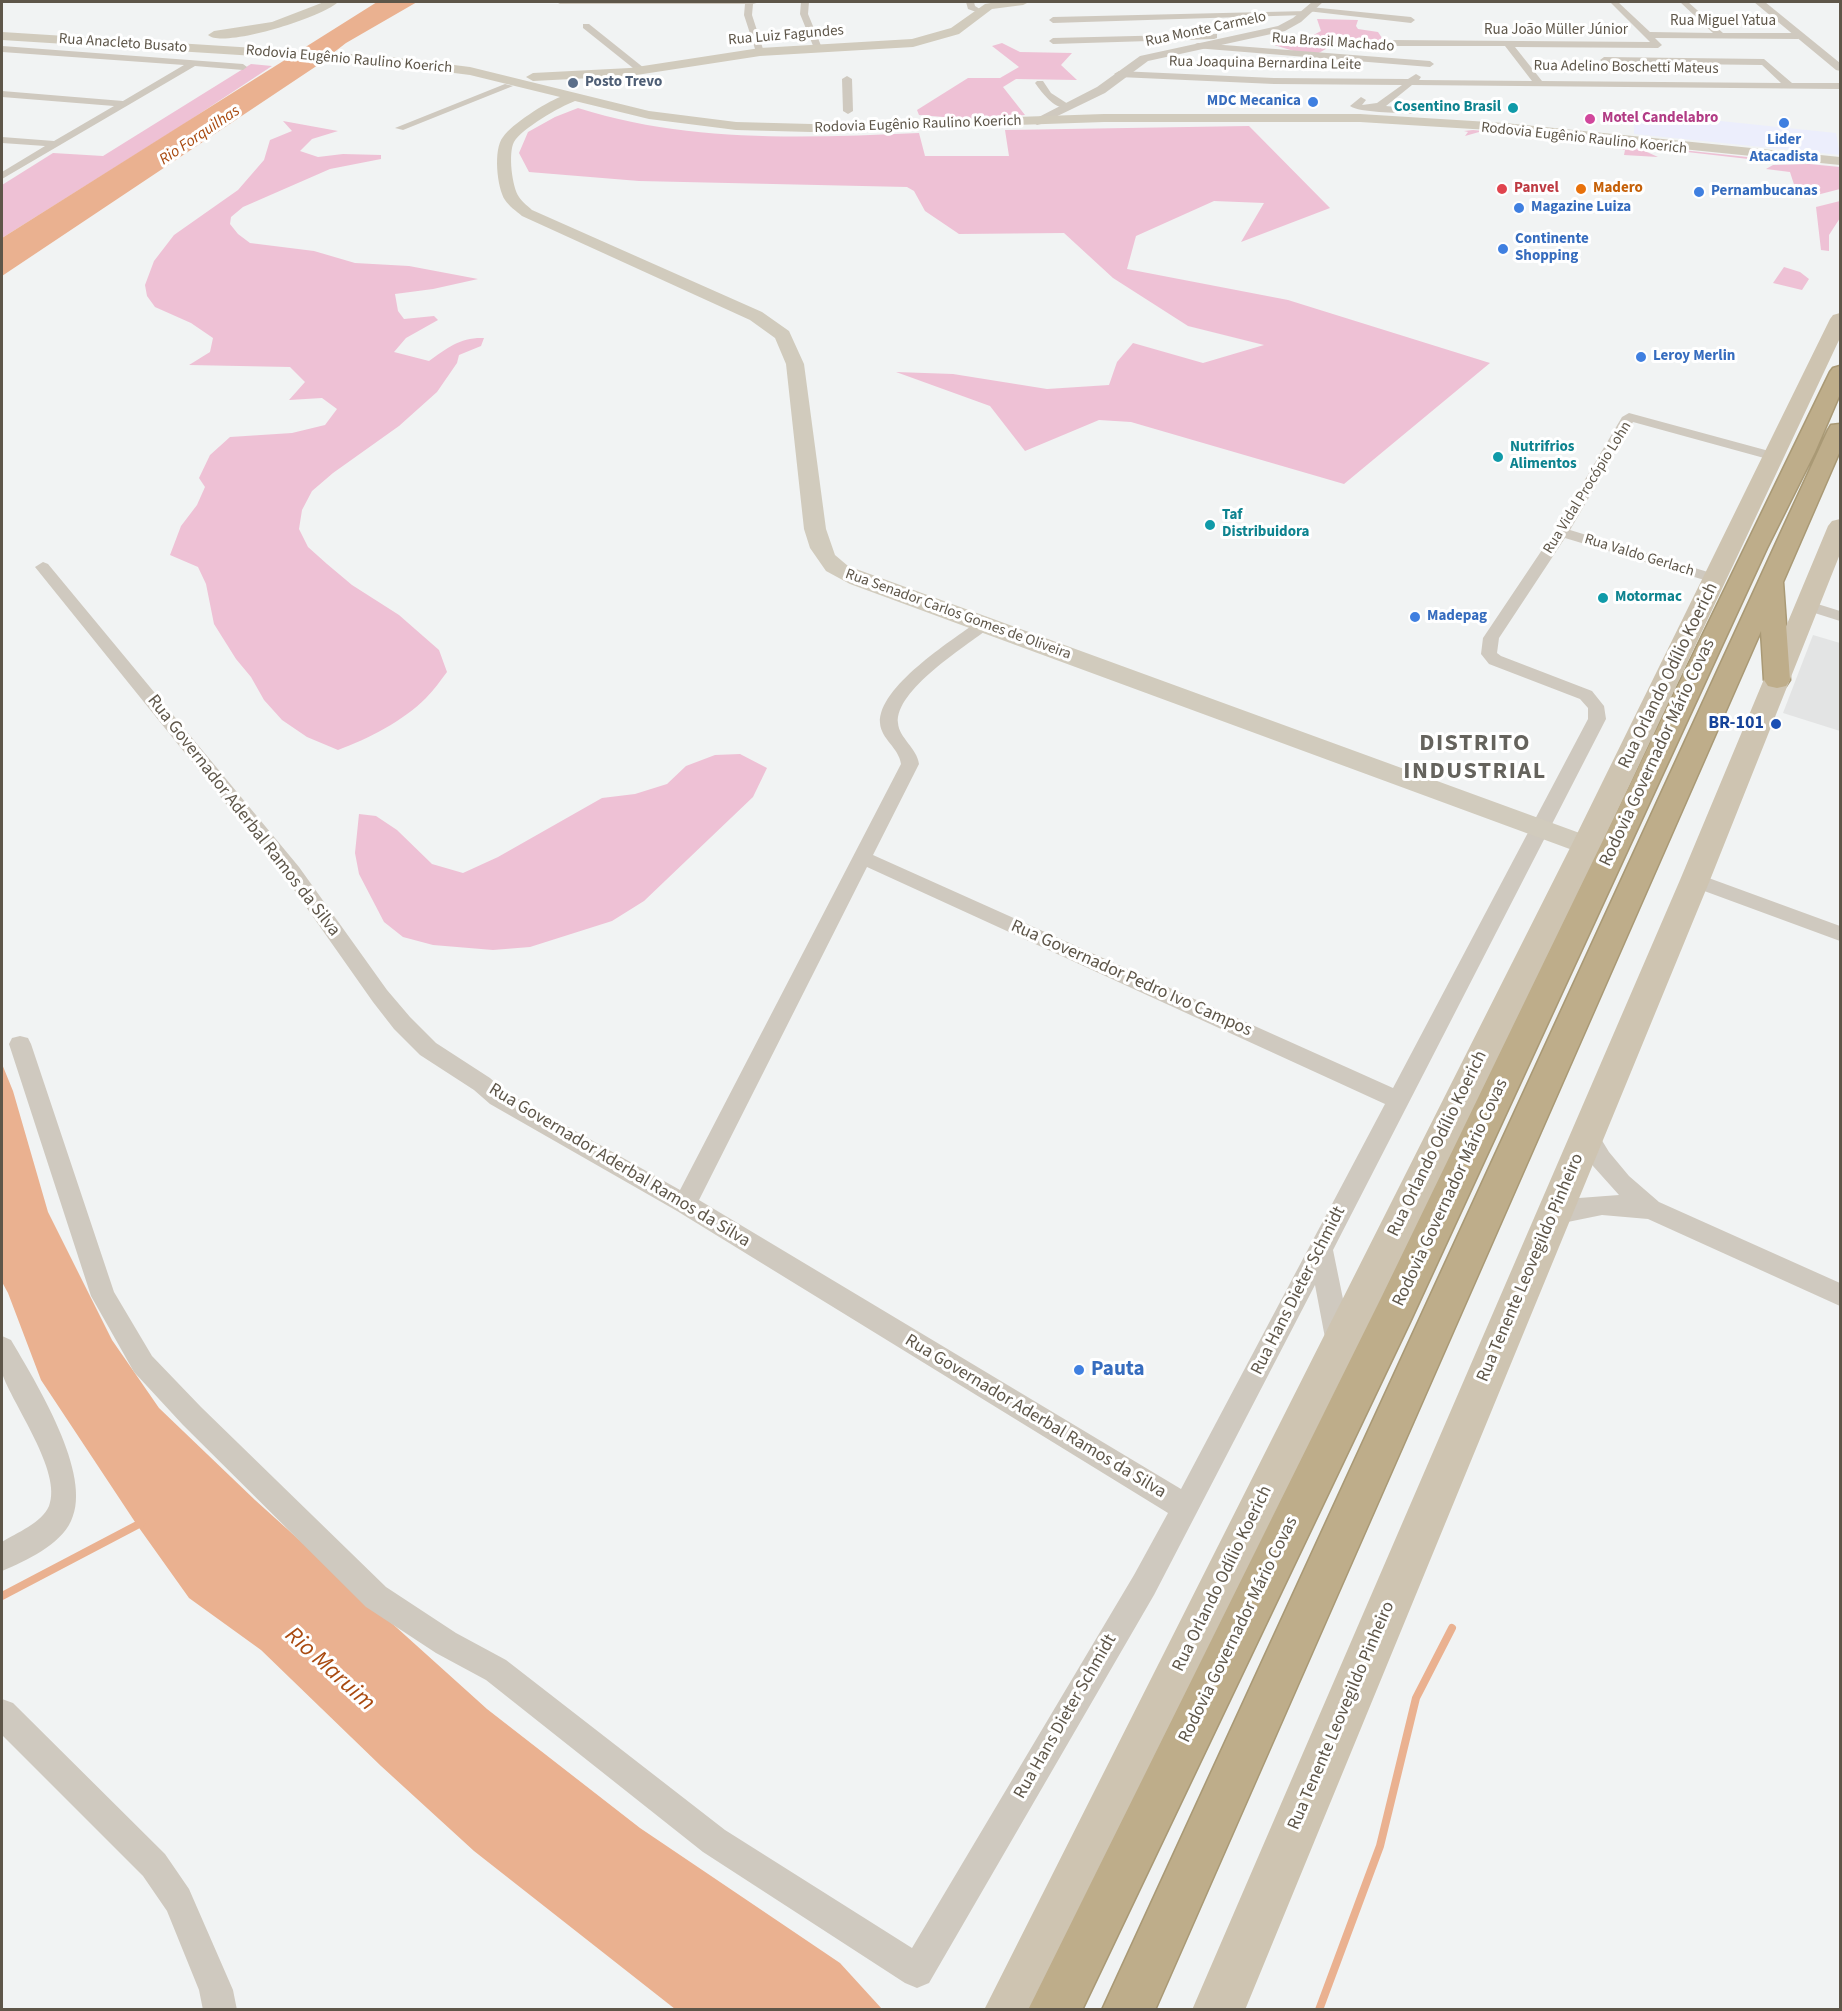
<!DOCTYPE html>
<meta charset="utf-8">
<style>
body{margin:0}
#map{position:relative;width:1842px;height:2011px;overflow:hidden;background:#f1f3f3;font-family:"Source Sans 3",sans-serif}
canvas{display:block}
.frame{position:absolute;inset:0;border:3px solid #5e5649;pointer-events:none}
</style>
<div id="map">
<canvas width="1842" height="2011"></canvas>
<div class="frame"></div>
</div>
<script>
const ctx = document.querySelector('canvas').getContext('2d');
ctx.lineJoin = 'round';
function fill(path, color) { ctx.fillStyle = color; ctx.fill(path, 'evenodd'); }
function trace(path, color, width, dash) { ctx.strokeStyle = color; ctx.lineWidth = width; ctx.lineCap = dash ? 'butt' : 'round'; ctx.setLineDash(dash || []); ctx.stroke(path); }
function drawText(font, color, halo, rows, align = 'center') {
  ctx.font = font + ' "Source Sans 3",sans-serif'; ctx.lineWidth = 6; ctx.setLineDash([]); ctx.textBaseline = 'middle'; ctx.strokeStyle = halo; ctx.fillStyle = color; for (const [text, x, y, turn = 0] of rows) {
    ctx.save(); ctx.translate(x, y); ctx.rotate((+turn || 0) * Math.PI / 180); ctx.textAlign = isNaN(turn) ? turn : align; if (halo) ctx.strokeText(text, 0, 0); ctx.fillText(text, 0, 0); ctx.restore();
  }
}
fill(new Path2D(`
 M 1634,112 L 1836,133 L 1840,155 L 1634,134 Z`), '#eceefc');
fill(new Path2D(`
 M 1813,635 L 1840,643 L 1840,731 L 1783,713 Z`), '#e3e4e4');
fill(new Path2D(`
 M 1317,19 L 1358,20 L 1356,26 L 1358,29 L 1378,32 L 1382,38 L 1378,40 L 1387,42 L 1387,45 L 1397,46 L 1385,50 L 1361,48 L 1354,44 L 1331,46 L 1317,54 L 1300,53 L 1271,44 L 1304,40 L 1321,31 Z
 M 1002,43 L 1020,52 L 1072,53 L 1061,65 L 1077,80 L 1016,79 L 1003,87 L 1025,115 L 968,119 L 919,115 L 917,110 L 968,78 L 1000,78 L 1019,67 L 992,46 Z
 M 251,64 L 272,66 L 181,126 L 2,238 L 2,185 L 53,153 L 103,156 Z
 M 578,108 C 689,143 804,138 919,133 L 925,156 L 1009,156 L 1005,130 L 1249,126 L 1330,208 L 1241,242 L 1264,203 L 1214,201 L 1136,236 L 1127,269 L 1288,300 L 1490,363 L 1344,484 L 1131,422 L 1099,420 L 1025,451 L 990,406 L 896,372 L 953,374 L 1047,389 L 1109,385 L 1117,362 L 1133,343 L 1203,363 L 1264,345 L 1188,326 L 1113,278 L 1064,233 L 959,234 L 925,211 L 914,191 L 907,187 L 639,181 L 529,172 L 519,153 L 528,132 L 555,117 Z
 M 283,121 L 338,131 L 312,139 L 300,151 L 318,157 L 343,154 L 381,155 L 381,159 L 330,169 L 243,207 L 231,217 L 230,224 L 238,234 L 250,243 L 314,251 L 355,263 L 409,266 L 478,279 L 433,289 L 395,294 L 398,311 L 404,319 L 434,316 L 438,320 L 406,338 L 394,352 L 429,361 C 447,348 461,337 484,338 L 481,346 L 459,355 L 457,363 L 437,392 L 399,426 L 333,473 L 312,491 L 302,510 L 299,529 L 308,547 L 327,564 L 352,585 L 399,615 L 439,650 L 447,672 C 440,681 434,690 426,698 C 403,721 368,739 338,750 L 307,737 L 282,720 L 264,700 L 251,677 L 236,659 L 214,624 L 206,584 L 198,567 L 170,555 L 181,526 L 197,505 L 205,487 L 199,478 L 210,455 L 230,437 L 292,433 L 325,425 L 337,409 L 322,398 L 289,400 L 305,382 L 290,367 L 189,365 L 210,352 L 213,338 L 191,323 L 155,307 L 147,296 L 145,285 L 154,261 L 174,235 L 238,190 L 264,160 L 270,140 L 292,131 Z
 M 1473,130 L 1629,144 L 1658,157 L 1624,155 L 1625,150 L 1611,146 L 1479,132 L 1465,136 L 1468,132 L 1464,131 Z
 M 1654,147 L 1775,160 L 1766,161 L 1652,148 Z
 M 1809,164 L 1840,167 L 1840,189 L 1809,197 L 1798,197 L 1790,172 L 1766,169 L 1773,165 Z
 M 1840,201 L 1840,218 L 1829,235 L 1829,251 L 1821,250 L 1816,207 Z
 M 1784,267 L 1800,272 L 1809,279 L 1802,290 L 1773,283 Z
 M 740,754 L 767,768 L 753,797 L 644,901 L 612,921 L 530,947 L 493,950 L 433,945 L 403,937 L 384,922 L 359,874 L 355,853 L 359,814 L 376,816 L 397,830 L 432,864 L 463,873 L 498,857 L 602,798 L 635,794 L 667,784 L 686,766 L 715,755 Z`), '#eec1d5');
fill(new Path2D(`
 M 377,2 L 417,2 L 346,43 L 315,67 L 2,276 L 2,238 Z
 M 2,1064 L 13,1091 L 48,1212 L 112,1340 L 159,1408 L 255,1500 L 487,1709 L 640,1828 L 840,1963 L 882,2009 L 675,2009 L 474,1851 L 381,1766 L 261,1650 L 189,1598 L 137,1525 L 41,1380 L 8,1293 L 2,1282 Z`), '#eab190');
trace(new Path2D(`
 M 2,1596 L 141,1523
 M 1319,2010 L 1380,1846 L 1416,1698 L 1452,1628`), '#eab190', 8);
const motorway = new Path2D(`
 M 1840,366 L 1840,394 L 1815,452 L 1767,548 L 1410,1322 L 1082,2010 L 1028,2010 L 1382,1296 L 1830,372 L 1833,368 Z
 M 1840,424 L 1840,451 L 1783,582 L 1790,680 L 1786,686 L 1777,688 L 1768,686 L 1764,680 L 1761,631 L 1155,2010 L 1102,2010 L 1828,430 L 1831,425 Z`);
trace(motorway, '#a99975', 3);
fill(new Path2D(`
 M 556,2 L 760,2 L 753,4 L 752,15 L 764,52 L 760,55 L 756,52 L 744,15 L 745,4 L 560,4 Z
 M 801,2 L 809,2 L 808,14 L 822,48 L 821,50 L 814,48 L 800,14 Z
 M 966,2 L 974,2 L 975,6 L 983,11 L 979,13 L 968,9 Z
 M 1610,2 L 1618,2 L 1650,32 L 1713,33 L 1680,2 L 1688,2 L 1723,33 L 1798,33 L 1802,36 L 1798,39 L 1655,38 L 1662,45 L 1658,48 L 1515,47 L 1542,81 L 1781,83 L 1762,65 L 1604,63 L 1600,60 L 1604,57 L 1764,59 L 1792,83 L 1840,83 L 1840,89 L 1412,85 L 1386,106 L 1415,109 L 1415,113 L 1412,114 C 1397,112 1360,113 1350,106 L 1361,97 L 1366,100 L 1362,105 L 1377,103 L 1402,85 L 1274,84 L 1119,77 L 1114,74 L 1119,71 L 1274,78 L 1408,79 L 1416,74 L 1421,77 L 1419,80 L 1532,81 L 1505,46 L 1390,46 L 1386,43 L 1390,40 L 1650,42 Z
 M 1310,7 L 1411,17 L 1415,20 L 1411,23 L 1307,11 L 1307,7 Z
 M 1308,11 L 1308,15 L 1305,15 L 1053,23 L 1049,20 L 1053,17 Z
 M 583,24 L 589,24 L 644,68 L 644,72 L 638,72 L 583,28 Z
 M 1217,34 L 1217,38 L 1214,39 L 1053,44 L 1049,41 L 1053,38 Z
 M 1198,43 L 1430,61 L 1434,64 L 1430,67 L 1195,48 L 1195,44 Z
 M 2,46 L 243,64 L 247,67 L 243,70 L 195,66 L 2,179 L 2,172 L 45,146 L 2,143 L 2,137 L 54,141 L 114,106 L 2,97 L 2,91 L 123,101 L 184,65 L 2,52 Z
 M 847,76 L 852,79 L 853,111 L 848,114 L 843,111 L 842,79 Z
 M 1037,81 L 1043,81 L 1051,93 L 1068,104 L 1068,108 C 1054,109 1043,94 1035,83 Z
 M 505,84 L 513,86 L 403,130 L 395,128 Z
 M 1629,413 L 1780,454 L 1782,457 L 1775,461 L 1633,422 L 1570,530 L 1721,576 L 1724,579 L 1721,582 L 1711,582 L 1565,538 L 1499,638 L 1497,653 L 1501,656 L 1592,691 L 1604,706 L 1606,719 L 1333,1250 L 1352,1343 L 1348,1351 L 1339,1355 L 1330,1351 L 1326,1343 L 1315,1285 L 1154,1595 L 929,1983 L 917,1988 L 905,1983 L 703,1852 L 486,1680 L 436,1653 L 366,1607 L 183,1425 L 134,1372 L 91,1296 L 9,1044 L 12,1038 L 20,1036 L 28,1038 L 31,1044 L 114,1292 L 152,1356 L 201,1407 L 386,1587 L 456,1633 L 506,1660 L 725,1830 L 912,1948 L 1134,1575 L 1168,1513 L 677,1211 L 490,1104 L 474,1090 L 420,1055 L 394,1029 L 373,1002 L 285,877 L 35,567 L 43,562 L 48,564 L 299,867 L 387,990 L 410,1017 L 436,1043 L 490,1078 L 506,1092 L 680,1190 L 901,764 C 899,748 881,739 880,723 C 878,687 951,641 977,622 L 983,620 L 991,625 L 989,628 C 965,647 895,690 898,723 C 899,738 917,748 919,764 L 873,855 L 1393,1088 L 1588,719 L 1588,708 L 1580,699 L 1489,664 L 1481,654 L 1483,638 L 1554,532 L 1622,417 ZM 867,867 L 1385,1104 L 1181,1489 L 699,1200 Z
 M 1808,601 L 1840,611 L 1840,621 L 1802,609 L 1800,606 L 1802,603 Z
 M 1695,873 L 1840,926 L 1840,941 L 1688,885 L 1685,880 L 1688,875 Z
 M 1587,1127 L 1595,1129 L 1609,1152 L 1629,1176 L 1659,1202 L 1840,1283 L 1840,1306 L 1648,1219 L 1602,1215 L 1553,1225 L 1545,1222 L 1541,1215 L 1545,1208 L 1579,1198 L 1619,1195 L 1593,1166 L 1576,1136 L 1579,1129 Z
 M 2,1336 L 11,1340 C 35,1381 94,1475 71,1521 C 60,1545 26,1561 2,1571 L 2,1542 C 16,1533 42,1523 49,1506 C 63,1472 12,1404 2,1373 C 0,1363 1,1346 2,1336 Z
 M 2,1699 L 13,1703 L 165,1854 L 189,1889 L 233,1990 L 237,2010 L 203,2010 L 199,1990 L 167,1911 L 143,1876 L 2,1735 Z`), '#cfc9bf');
fill(new Path2D(`
 M 1312,2 L 1323,2 L 1301,22 L 1285,31 L 1148,61 L 1105,93 L 1041,124 L 1037,125 L 1031,121 L 1097,87 L 1140,56 L 1278,26 L 1293,18 Z
 M 1754,2 L 1765,2 L 1840,63 L 1840,71 L 1836,70 Z`), '#cfc9bf');
fill(new Path2D(`
 M 324,2 L 338,2 C 323,17 223,49 208,35 L 214,31 L 272,22 Z
 M 997,2 L 1029,2 L 1023,5 L 992,9 L 959,34 L 913,47 L 760,56 L 630,76 L 533,81 L 526,77 L 533,73 L 630,68 L 760,48 L 912,39 L 951,28 L 985,4 Z
 M 2,32 L 382,56 L 470,67 L 649,111 L 736,122 L 811,124 L 1104,114 L 1360,114 L 1505,123 L 1840,157 L 1840,165 L 1505,131 L 1360,122 L 1104,122 L 811,132 L 736,130 L 649,119 L 575,101 C 561,106 521,129 514,142 C 508,153 512,187 519,197 C 522,202 528,206 532,210 L 762,312 L 789,331 L 804,364 L 826,529 L 835,555 L 848,566 L 1596,839 L 1600,846 L 1596,853 L 1586,855 L 850,584 L 826,571 L 810,548 L 804,529 L 786,364 L 775,338 L 750,320 L 522,216 C 516,211 509,206 505,200 C 497,188 493,149 503,137 C 512,124 545,103 560,97 L 470,75 L 382,64 L 2,40 Z`), '#d1cbbd');
fill(new Path2D(`
 M 1840,313 L 1840,338 L 1601,846 L 1038,2010 L 984,2010 L 1571,846 L 1830,319 L 1833,315 Z
 M 1840,519 L 1840,554 L 1710,880 L 1245,2010 L 1192,2010 L 1680,880 L 1828,526 L 1832,521 Z`), '#cec4b1');
fill(motorway, '#bead8a');
for (const [x, y, r, color] of [
 [573,83,6,"#5c6f8a"],
 [1313,102,6,"#3f7fe0"],
 [1513,108,6,"#0f9aa8"],
 [1590,119,6,"#d1479c"],
 [1784,123,6,"#3f7fe0"],
 [1502,189,6,"#e0444e"],
 [1581,189,6,"#e8710a"],
 [1699,192,6,"#3f7fe0"],
 [1519,208,6,"#3f7fe0"],
 [1503,249,6,"#3f7fe0"],
 [1641,357,6,"#3f7fe0"],
 [1498,457,6,"#0f9aa8"],
 [1210,525,6,"#0f9aa8"],
 [1603,598,6,"#0f9aa8"],
 [1415,617,6,"#3f7fe0"],
 [1776,724,6,"#1a4fb4"],
 [1079,1370,6,"#3f7fe0"]
]) { const dot = new Path2D(); dot.arc(x, y, r, 0, 2 * Math.PI); ctx.fillStyle = color; ctx.fill(dot); trace(dot, '#fff', 2); }
drawText('15px', '#5e5649', '#fff', [
 ["Rua Miguel Yatua",1723,22],
 ["Rua Monte Carmelo",1206,30,-12],
 ["Rua João Müller Júnior",1556,31],
 ["Rua Luiz Fagundes",786,36,-5],
 ["Rua Brasil Machado",1333,43,4],
 ["Rua Anacleto Busato",123,44,4],
 ["Rodovia Eugênio Raulino Koerich",349,60,5],
 ["Rua Joaquina Bernardina Leite",1265,64,1],
 ["Rua Adelino Boschetti Mateus",1626,68,1],
 ["Rodovia Eugênio Raulino Koerich",918,125,-2],
 ["Rodovia Eugênio Raulino Koerich",1584,139,6],
 ["Rua Vidal Procópio Lohn",1588,488,-58],
 ["Rua Valdo Gerlach",1639,556,17],
 ["Rua Senador Carlos Gomes de Oliveira",958,615,20]
]);
drawText('bold 15px', '#4e5e75', '#fff', [
 ["Posto Trevo",585,83]
], 'left');
drawText('bold 15px', '#366cbe', '#fff', [
 ["MDC Mecanica",1301,102,"right"],
 ["Lider",1784,141,"center"],
 ["Atacadista",1784,158,"center"],
 ["Pernambucanas",1711,192],
 ["Magazine Luiza",1531,208],
 ["Continente",1515,240],
 ["Shopping",1515,257],
 ["Leroy Merlin",1653,357],
 ["Madepag",1427,617]
], 'left');
drawText('bold 15px', '#0d838f', '#fff', [
 ["Cosentino Brasil",1501,108,"right"],
 ["Nutrifrios",1510,448],
 ["Alimentos",1510,465],
 ["Taf",1222,516],
 ["Distribuidora",1222,533],
 ["Motormac",1615,598]
], 'left');
drawText('bold 15px', '#b23c85', '#fff', [
 ["Motel Candelabro",1602,119]
], 'left');
drawText('bold 15px', '#be3a42', '#fff', [
 ["Panvel",1514,189]
], 'left');
drawText('bold 15px', '#c56008', '#fff', [
 ["Madero",1593,189]
], 'left');
drawText('italic 16px', '#a94a10', '#fff', [
 ["Rio Forquilhas",200,136,-34]
]);
drawText('18px', '#5e5649', '#fff', [
 ["Rua Orlando Odílio Koerich",1669,676,-64],
 ["Rodovia Governador Mário Covas",1658,753,-65],
 ["Rua Governador Aderbal Ramos da Silva",243,816,52],
 ["Rua Governador Pedro Ivo Campos",1131,979,24],
 ["Rua Orlando Odílio Koerich",1438,1144,-64],
 ["Rua Governador Aderbal Ramos da Silva",619,1166,31],
 ["Rodovia Governador Mário Covas",1451,1193,-65],
 ["Rua Tenente Leovegildo Pinheiro",1531,1268,-67],
 ["Rua Hans Dieter Schmidt",1299,1291,-63],
 ["Rua Governador Aderbal Ramos da Silva",1035,1417,31],
 ["Rua Orlando Odílio Koerich",1223,1579,-64],
 ["Rodovia Governador Mário Covas",1239,1630,-64],
 ["Rua Tenente Leovegildo Pinheiro",1342,1716,-67],
 ["Rua Hans Dieter Schmidt",1066,1717,-60]
]);
drawText('bold 18px', '#164399', '#fff', [
 ["BR-101",1764,724]
], 'right');
drawText('bold 21px', '#366cbe', '#fff', [
 ["Pauta",1091,1370]
], 'left');
ctx.letterSpacing = '1.5px';
drawText('bold 24px', '#65635d', '#fff', [
 ["DISTRITO",1475,745],
 ["INDUSTRIAL",1475,773]
]);
ctx.letterSpacing = '0px';
drawText('italic 24px', '#a94a10', '#fff', [
 ["Rio Maruim",329,1670,42]
]);
</script>
